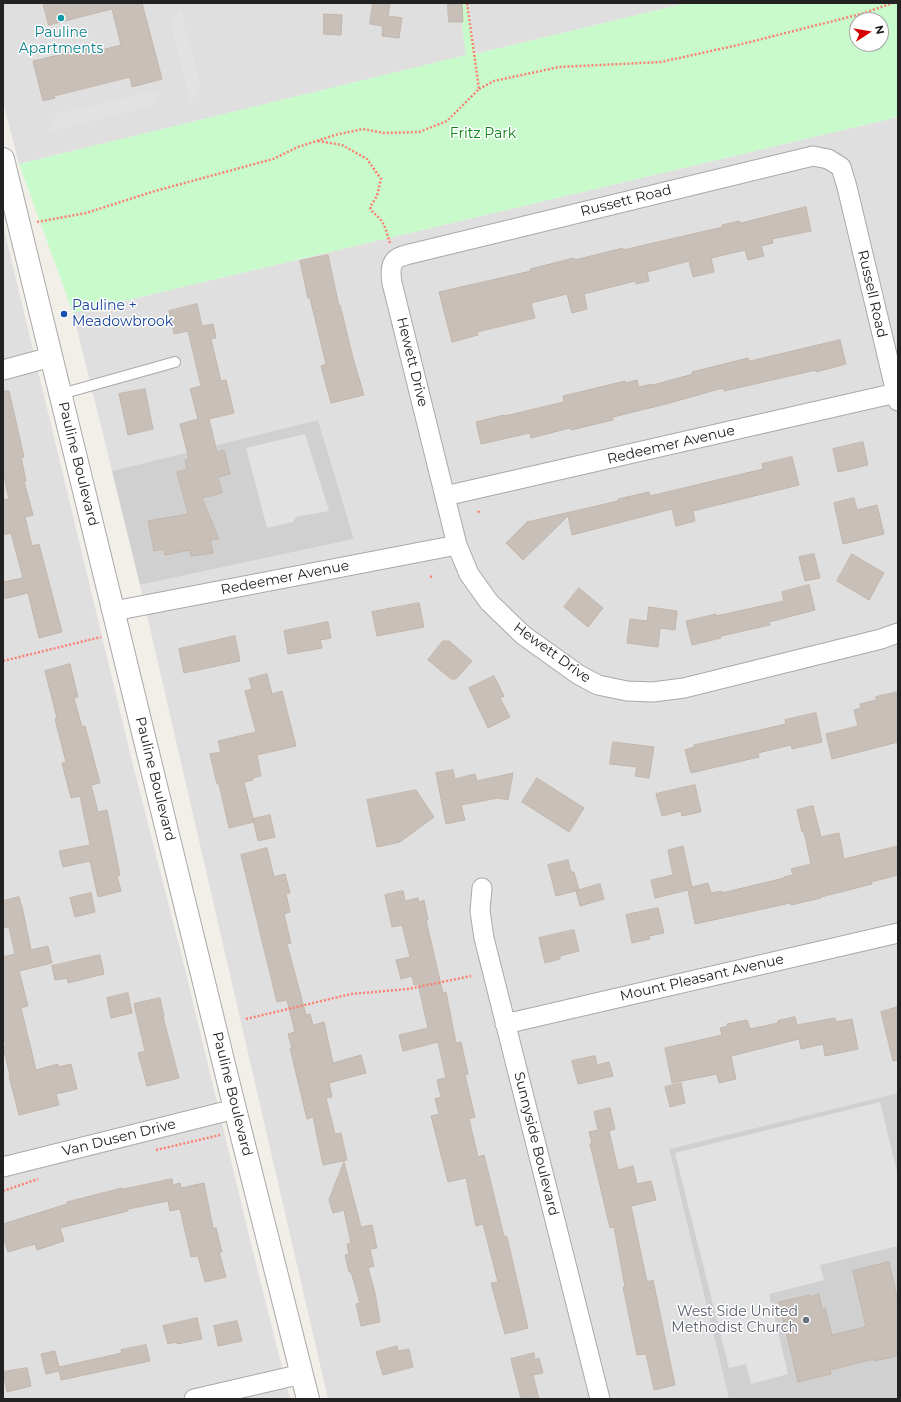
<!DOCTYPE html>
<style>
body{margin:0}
#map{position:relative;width:901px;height:1402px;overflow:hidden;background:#f2efe9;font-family:Montserrat,sans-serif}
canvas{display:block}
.frame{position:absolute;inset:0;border:4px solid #222;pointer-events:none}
.north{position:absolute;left:849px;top:12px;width:40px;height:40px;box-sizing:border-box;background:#fff;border:1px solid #a7a7a7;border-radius:50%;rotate:78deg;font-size:11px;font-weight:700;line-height:16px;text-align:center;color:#222}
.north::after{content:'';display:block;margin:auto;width:14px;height:18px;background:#d40000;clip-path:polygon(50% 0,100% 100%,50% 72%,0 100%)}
</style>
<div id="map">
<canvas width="901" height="1402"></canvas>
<div class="frame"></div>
<div class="north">N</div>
</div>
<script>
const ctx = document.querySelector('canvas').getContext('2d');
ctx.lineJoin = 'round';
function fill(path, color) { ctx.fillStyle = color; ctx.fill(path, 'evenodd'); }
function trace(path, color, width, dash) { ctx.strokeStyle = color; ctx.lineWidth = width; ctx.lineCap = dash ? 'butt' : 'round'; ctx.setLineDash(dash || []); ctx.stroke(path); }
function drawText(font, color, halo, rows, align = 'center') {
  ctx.font = font + ' Montserrat,sans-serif'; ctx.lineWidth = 3; ctx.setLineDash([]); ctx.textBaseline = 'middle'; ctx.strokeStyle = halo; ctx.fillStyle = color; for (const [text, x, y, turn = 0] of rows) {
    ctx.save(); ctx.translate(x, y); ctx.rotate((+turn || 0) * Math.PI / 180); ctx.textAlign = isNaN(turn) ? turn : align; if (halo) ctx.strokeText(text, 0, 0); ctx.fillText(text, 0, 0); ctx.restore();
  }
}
fill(new Path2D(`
 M 3,3 L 459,3 L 467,55 L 19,164 L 3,102 Z
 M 467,3 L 687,3 L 475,54 Z
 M 898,117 L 898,1093 L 669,1149 L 729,1399 L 328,1399 L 140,585 L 354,539 L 318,420 L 112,471 L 73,313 Z
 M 3,225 L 132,761 L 183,961 L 248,1231 L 290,1399 L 3,1399 Z`), '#e0dfdf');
fill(new Path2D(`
 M 318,420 L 354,539 L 140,585 L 112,471 Z
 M 898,1093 L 898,1399 L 729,1399 L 669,1149 Z`), '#d0d0d0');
fill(new Path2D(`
 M 459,3 L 467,3 L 475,54 L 687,3 L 898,3 L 898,117 L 73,313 L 19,164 L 466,55 ZM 857,20 L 881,20 L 881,44 L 857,44 Z`), '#c8facc');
fill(new Path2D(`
 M 180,8 L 201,87 L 191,103 L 170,22 Z
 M 162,89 L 152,106 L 47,132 L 56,114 Z
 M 305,434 L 329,511 L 296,517 L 293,522 L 267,528 L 246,448 Z
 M 880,1102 L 898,1176 L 898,1246 L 820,1265 L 824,1280 L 769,1294 L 788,1374 L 751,1384 L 746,1364 L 729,1368 L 675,1153 Z`), '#e2e2e2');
const building = new Path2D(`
 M 43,3 L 142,3 L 162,79 L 132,87 L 130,77 L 54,96 L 55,98 L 43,101 L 33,61 L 93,47 L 94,52 L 121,45 L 112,9 L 49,25 Z
 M 373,3 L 390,3 L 388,16 L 402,18 L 399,38 L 382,36 L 383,26 L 370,24 Z
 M 448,4 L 462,4 L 463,22 L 449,22 Z
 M 324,14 L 342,15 L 341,35 L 324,34 Z
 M 806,207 L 811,231 L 772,239 L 773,243 L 761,246 L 764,256 L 748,260 L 745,250 L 711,258 L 714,272 L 693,277 L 689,261 L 647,272 L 649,281 L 636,284 L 635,281 L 584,294 L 587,309 L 572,313 L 567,294 L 531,303 L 535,318 L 477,332 L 478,335 L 452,342 L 439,292 L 531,271 L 530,269 L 574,258 L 575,260 L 623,248 L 623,250 L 723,227 L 722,225 L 739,221 L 740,223 Z
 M 328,255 L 339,306 L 340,305 L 353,358 L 364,395 L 331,403 L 321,366 L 326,364 L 310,298 L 308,298 L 300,261 Z
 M 197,304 L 202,326 L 213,324 L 216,338 L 211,339 L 221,381 L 226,380 L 234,413 L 209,419 L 217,452 L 224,450 L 230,474 L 218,477 L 222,493 L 202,498 L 219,539 L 210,540 L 213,553 L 191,556 L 190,550 L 165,555 L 164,549 L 154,551 L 148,521 L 188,514 L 177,472 L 187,469 L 185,460 L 189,459 L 180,424 L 198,419 L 190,389 L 201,386 L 188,331 L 174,334 L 169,311 Z
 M 840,340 L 846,364 L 816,372 L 816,370 L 724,391 L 723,388 L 666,404 L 613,417 L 613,420 L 571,430 L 570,428 L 531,438 L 530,433 L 481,444 L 476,422 L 504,415 L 505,416 L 564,402 L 563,396 L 625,381 L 625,383 L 637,380 L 639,387 L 652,384 L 653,385 L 693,374 L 692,372 L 748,358 L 749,361 Z
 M 145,389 L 153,429 L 128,435 L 119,394 Z
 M 3,391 L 9,391 L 24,457 L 21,457 L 26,481 L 24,481 L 33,515 L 25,517 L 32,546 L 39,544 L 62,632 L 39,638 L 28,593 L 3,599 L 3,582 L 23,578 L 11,533 L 3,535 L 3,500 L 9,499 L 3,472 Z
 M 863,442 L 868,465 L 838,472 L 833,449 Z
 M 792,457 L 799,485 L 693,511 L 695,521 L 676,526 L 672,509 L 572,535 L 568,516 L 523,560 L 506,543 L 527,522 L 618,501 L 618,499 L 649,492 L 650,496 L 763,469 L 762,464 Z
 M 854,498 L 857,510 L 877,505 L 884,534 L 843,544 L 834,503 Z
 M 814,554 L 820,578 L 805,581 L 799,557 Z
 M 852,554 L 884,573 L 869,600 L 837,581 Z
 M 809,585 L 815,610 L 769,622 L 770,625 L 721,636 L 721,638 L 692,645 L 686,621 L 716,614 L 716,616 L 784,601 L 782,592 Z
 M 579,588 L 603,608 L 588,627 L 564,607 Z
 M 419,603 L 424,627 L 377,636 L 372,612 Z
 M 649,607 L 677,611 L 675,630 L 660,628 L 658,647 L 627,643 L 630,619 L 647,621 Z
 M 328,622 L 331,638 L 320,640 L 322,648 L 288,654 L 284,631 Z
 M 235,636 L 240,661 L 184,673 L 179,649 Z
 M 443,641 L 449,641 L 472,661 L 456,679 L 451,679 L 428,660 Z
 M 70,664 L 78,697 L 74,698 L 82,727 L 85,726 L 100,783 L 91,785 L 98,812 L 107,810 L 120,875 L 117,876 L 121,891 L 98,897 L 90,861 L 63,867 L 59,851 L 90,845 L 80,796 L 71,798 L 62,763 L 66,762 L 55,719 L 57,718 L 45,671 Z
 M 267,674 L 272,694 L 282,691 L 296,746 L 257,755 L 261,776 L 252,778 L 253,780 L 244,782 L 254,822 L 229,828 L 219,784 L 217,784 L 210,754 L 221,752 L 218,741 L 256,732 L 245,691 L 252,689 L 249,679 Z
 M 494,676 L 504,696 L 500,698 L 510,717 L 488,728 L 469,688 Z
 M 898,692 L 898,742 L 832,759 L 826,734 L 858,726 L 854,710 L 861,708 L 860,704 L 876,700 L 876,697 Z
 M 816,713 L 822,742 L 792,749 L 791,745 L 758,753 L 759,757 L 691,773 L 685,750 L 694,747 L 694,745 L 786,724 L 785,720 Z
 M 613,742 L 654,747 L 649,778 L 635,776 L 637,767 L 610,764 Z
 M 453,770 L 455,779 L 475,774 L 477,781 L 513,773 L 508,800 L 498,798 L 461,805 L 465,820 L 446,824 L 436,773 Z
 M 537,778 L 584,808 L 569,832 L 522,802 Z
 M 695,785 L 701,812 L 682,816 L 681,811 L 662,816 L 656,794 Z
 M 416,790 L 434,817 L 400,842 L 377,847 L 367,800 Z
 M 813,806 L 821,837 L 839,833 L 844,859 L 898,846 L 898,875 L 871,882 L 872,884 L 821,897 L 821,898 L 791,905 L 790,903 L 695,924 L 688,890 L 655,898 L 651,880 L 673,875 L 668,850 L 683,846 L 692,887 L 708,883 L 711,893 L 722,891 L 722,893 L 784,878 L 784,877 L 793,875 L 791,869 L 811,864 L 804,832 L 802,832 L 797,810 Z
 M 270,815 L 275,837 L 258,841 L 253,819 Z
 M 267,848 L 274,877 L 285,874 L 290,893 L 286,894 L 290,912 L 284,914 L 291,943 L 287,944 L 306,1015 L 310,1014 L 313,1025 L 324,1022 L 333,1063 L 361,1055 L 366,1073 L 329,1083 L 332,1097 L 326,1098 L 335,1134 L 341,1133 L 347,1160 L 323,1165 L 313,1117 L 307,1119 L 290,1048 L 292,1048 L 288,1034 L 295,1032 L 287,1000 L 277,1002 L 241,855 Z
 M 568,860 L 571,872 L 574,872 L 579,890 L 556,896 L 548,865 Z
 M 600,884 L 604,899 L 580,906 L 576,891 Z
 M 403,891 L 405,901 L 418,898 L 419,902 L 424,900 L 428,920 L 426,920 L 443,993 L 446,992 L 456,1043 L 461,1042 L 468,1074 L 465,1075 L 475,1117 L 469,1119 L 478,1157 L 484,1155 L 504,1236 L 507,1237 L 528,1328 L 505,1334 L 491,1283 L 498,1282 L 483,1224 L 476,1226 L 466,1178 L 448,1182 L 431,1116 L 439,1114 L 435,1099 L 441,1097 L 437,1080 L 446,1078 L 438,1042 L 403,1051 L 399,1035 L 428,1028 L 418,984 L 414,985 L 412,976 L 401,979 L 396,960 L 410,957 L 402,925 L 392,927 L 385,895 Z
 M 91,893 L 95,912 L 75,917 L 70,898 Z
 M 19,897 L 23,911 L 31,950 L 48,946 L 52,963 L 19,971 L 28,1006 L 21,1008 L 36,1070 L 58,1064 L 58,1067 L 71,1064 L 77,1089 L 56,1094 L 59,1105 L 19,1115 L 9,1076 L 10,1076 L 3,1046 L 6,1046 L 3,1033 L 3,957 L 15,954 L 9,927 L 3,928 L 3,901 Z
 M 658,908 L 664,933 L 649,936 L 650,939 L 632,943 L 626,915 Z
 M 574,930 L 579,951 L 560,956 L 560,959 L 545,963 L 539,938 Z
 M 100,955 L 104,974 L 68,983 L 67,978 L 55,980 L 52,966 Z
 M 128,993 L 132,1013 L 111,1018 L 107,998 Z
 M 160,998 L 164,1016 L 163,1017 L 179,1078 L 147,1086 L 138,1053 L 145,1051 L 134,1004 Z
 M 898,1007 L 898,1060 L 893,1061 L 881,1012 Z
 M 795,1017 L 797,1025 L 835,1018 L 836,1022 L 852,1019 L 858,1049 L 825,1056 L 823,1044 L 801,1049 L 799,1039 L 731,1056 L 736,1079 L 719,1083 L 717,1074 L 672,1083 L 665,1048 L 722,1035 L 720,1028 L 728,1026 L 727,1024 L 747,1020 L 750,1029 L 778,1023 L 778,1021 Z
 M 595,1056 L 597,1065 L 609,1062 L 613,1076 L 578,1084 L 572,1061 Z
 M 681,1083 L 685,1103 L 670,1107 L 665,1087 Z
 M 610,1108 L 615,1129 L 609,1131 L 618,1170 L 633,1166 L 637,1184 L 651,1181 L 656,1200 L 631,1206 L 647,1282 L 653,1280 L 675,1385 L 654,1390 L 646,1354 L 637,1355 L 623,1287 L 625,1287 L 614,1227 L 610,1228 L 590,1144 L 592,1143 L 589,1132 L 598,1130 L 594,1112 Z
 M 344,1162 L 361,1227 L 372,1225 L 377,1248 L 370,1249 L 374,1266 L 368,1268 L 375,1293 L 380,1322 L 361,1326 L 356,1304 L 360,1303 L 351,1272 L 349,1272 L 345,1255 L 349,1254 L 347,1244 L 351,1243 L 344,1210 L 333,1213 L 329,1200 Z
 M 172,1179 L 173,1185 L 180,1183 L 181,1188 L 204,1183 L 213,1228 L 216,1228 L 222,1252 L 219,1252 L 226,1277 L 205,1282 L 198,1256 L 191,1257 L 180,1209 L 170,1211 L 168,1201 L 128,1209 L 128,1211 L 60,1228 L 64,1241 L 37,1250 L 35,1244 L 8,1252 L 3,1237 L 3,1224 L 67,1204 L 67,1202 L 122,1188 L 123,1189 Z
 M 889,1262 L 898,1301 L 898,1356 L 874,1361 L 874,1359 L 830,1370 L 831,1374 L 798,1382 L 779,1302 L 810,1295 L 810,1297 L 819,1294 L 822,1309 L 825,1308 L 832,1335 L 866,1327 L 853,1271 Z
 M 197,1318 L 202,1339 L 177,1344 L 177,1342 L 168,1344 L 163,1326 Z
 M 237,1321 L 242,1341 L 218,1346 L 214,1326 Z
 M 146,1345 L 150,1361 L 61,1380 L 59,1371 L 46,1374 L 41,1354 L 55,1351 L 59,1367 L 122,1353 L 121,1350 Z
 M 397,1346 L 398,1351 L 409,1349 L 413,1367 L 383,1375 L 376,1352 Z
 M 534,1353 L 535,1360 L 539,1358 L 543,1373 L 533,1375 L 539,1399 L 521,1399 L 511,1359 Z
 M 27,1368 L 31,1386 L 7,1392 L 3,1372 Z`);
fill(building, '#c7bfb8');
trace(building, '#c4b6ab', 1);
const service = new Path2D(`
 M 61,394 L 175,362`);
const minor = new Path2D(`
 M 3,370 L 51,357
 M 898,401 L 847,187 L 841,167 L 828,159 L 813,156 L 418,252 C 396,257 388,258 392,283 L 457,545 L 469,574 L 489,602 L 523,635 L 579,675 L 598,685 L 627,691 L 653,692 L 684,688 L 881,639 L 898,633
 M 445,496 L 896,393
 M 114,611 L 457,545
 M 482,888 L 480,911 L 484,938 L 600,1399
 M 505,1024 L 898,933
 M 3,1167 L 235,1109
 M 194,1399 L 302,1374`);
const tertiary = new Path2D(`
 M 3,159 L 231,1093 L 308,1399`);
trace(service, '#a9a9a9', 12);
trace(minor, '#a9a9a9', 21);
trace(tertiary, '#a9a9a9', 24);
trace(new Path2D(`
 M 479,89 L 494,81 L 559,67 L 661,62 L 738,45 L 861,14 L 893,3
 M 318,141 L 342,145 L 367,159 L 381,179 L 377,196 L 370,207 C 372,213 376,214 380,219 C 386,226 387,235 390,243
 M 37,222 L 86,213 L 155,191 L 273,159 L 298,147 L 335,135 L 363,129 L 384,133 L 419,132 L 447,121 L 479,89 L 467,3
 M 478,511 L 480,514
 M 430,577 L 433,576
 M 3,661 L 101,637
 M 246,1019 L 351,994 L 408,989 L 471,976
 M 156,1150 L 220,1135
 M 3,1191 L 38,1179`), '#fa8072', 2.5, [2, 2]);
trace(service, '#fff', 10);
trace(minor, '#fff', 19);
trace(tertiary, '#fff', 22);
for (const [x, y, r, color] of [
 [61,18,4,"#0f9aa8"],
 [64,314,4,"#1a4fb4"],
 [806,1320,4,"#6b7280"]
]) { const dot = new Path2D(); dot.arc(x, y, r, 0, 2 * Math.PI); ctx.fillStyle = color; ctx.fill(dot); trace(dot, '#fff', 1.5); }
drawText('14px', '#0d838f', '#fff', [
 ["Pauline",61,33],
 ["Apartments",61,49]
]);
drawText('14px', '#0c8416', '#fff', [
 ["Fritz Park",483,134]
]);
drawText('14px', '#222', '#fff', [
 ["Russett Road",626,201,-14],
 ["Russell Road",872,294,77],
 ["Hewett Drive",412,362,76],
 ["Redeemer Avenue",671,445,-13],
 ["Pauline Boulevard",78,464,76],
 ["Redeemer Avenue",285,578,-11],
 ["Hewett Drive",552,653,36],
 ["Pauline Boulevard",155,779,76],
 ["Mount Pleasant Avenue",702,978,-13],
 ["Pauline Boulevard",232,1094,76],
 ["Van Dusen Drive",119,1138,-14],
 ["Sunnyside Boulevard",536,1144,76]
]);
drawText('14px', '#164399', '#fff', [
 ["Pauline +",72,306],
 ["Meadowbrook",72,322]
], 'left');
drawText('14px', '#5b616d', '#fff', [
 ["West Side United",798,1312],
 ["Methodist Church",798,1328]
], 'right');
</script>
